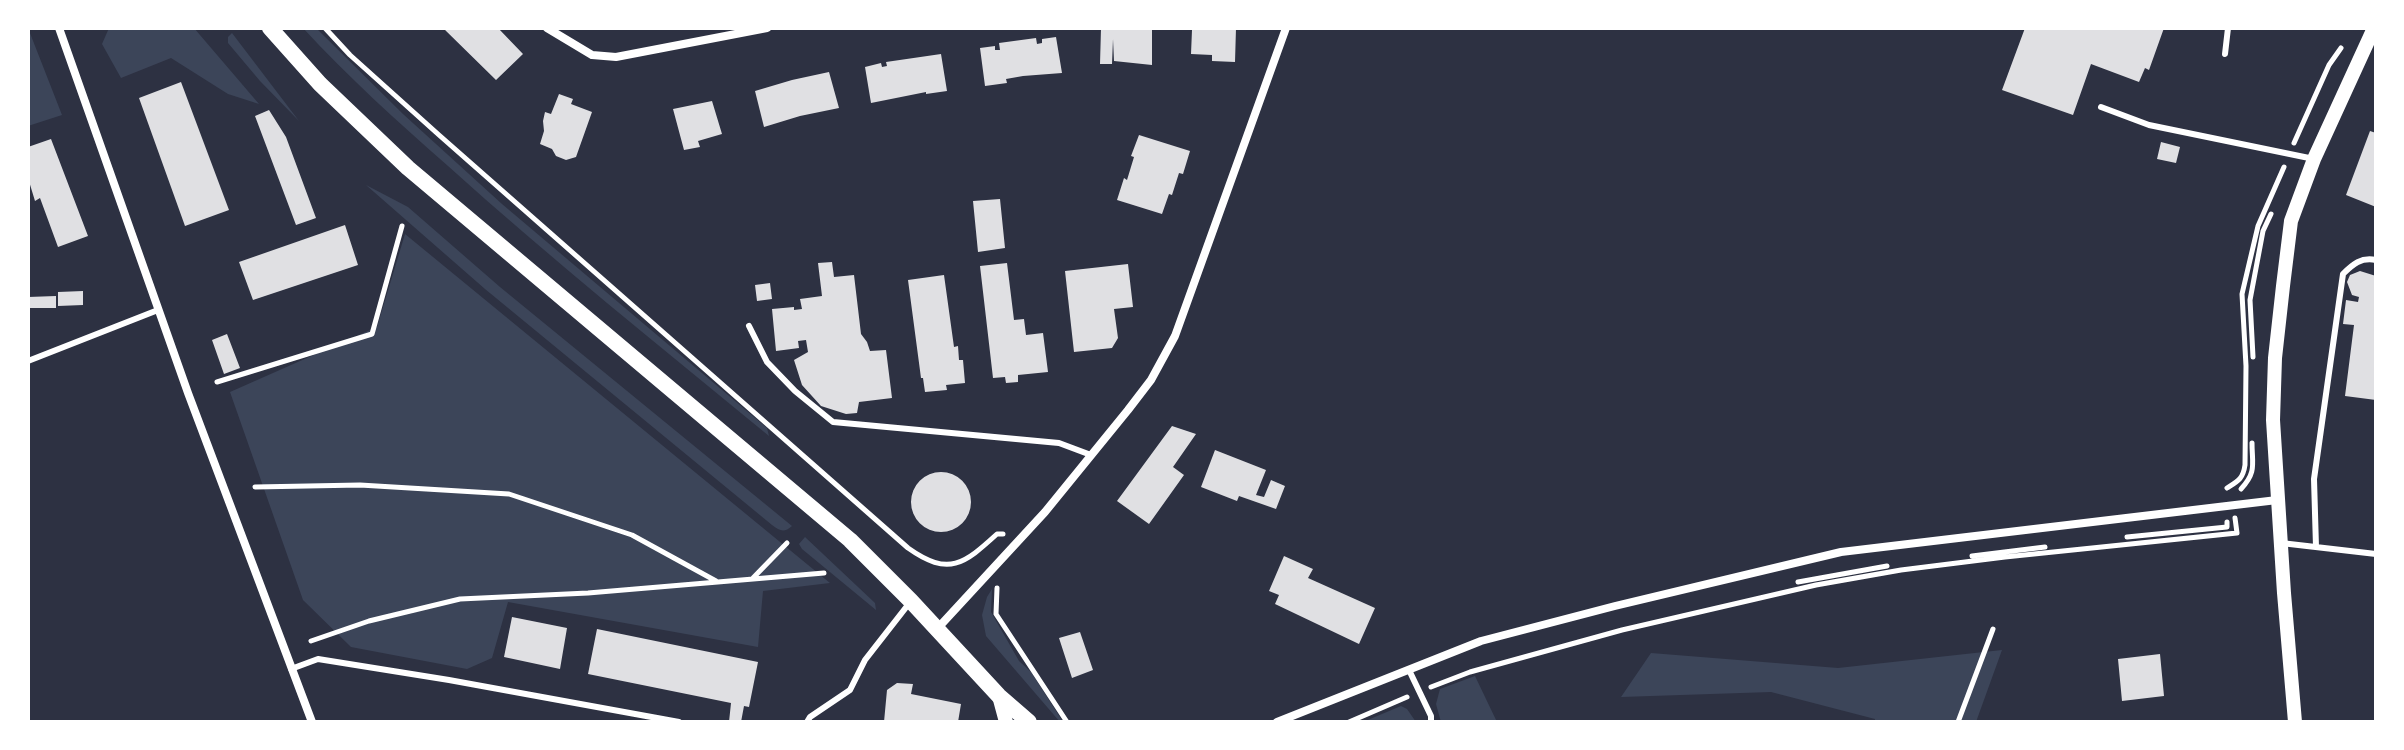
<!DOCTYPE html>
<style>
body{margin:0}
#map{position:relative;width:2404px;height:750px;overflow:hidden;background:#2d3142;font-family:Barlow,sans-serif}
canvas{display:block}
.frame{position:absolute;inset:0;border:30px solid #fff;pointer-events:none}
</style>
<div id="map">
<canvas width="2404" height="750"></canvas>
<div class="frame"></div>
</div>
<script>
const ctx = document.querySelector('canvas').getContext('2d');
ctx.lineJoin = 'round';
function fill(path, color) { ctx.fillStyle = color; ctx.fill(path, 'evenodd'); }
function trace(path, color, width, dash) { ctx.strokeStyle = color; ctx.lineWidth = width; ctx.lineCap = dash ? 'butt' : 'round'; ctx.setLineDash(dash || []); ctx.stroke(path); }
fill(new Path2D(`
 M 28,28 L 62,115 L 28,126 Z
 M 109,28 L 194,28 L 259,104 L 228,94 L 171,58 L 121,78 L 102,44 Z
 M 303,28 L 316,28 L 403,114 L 502,204 L 767,428 L 769,436 C 661,347 552,260 448,166 C 398,122 348,77 303,28 Z
 M 232,33 L 299,121 L 260,81 L 228,43 L 228,37 Z
 M 366,185 L 408,207 L 500,287 L 792,526 C 784,533 780,531 772,525 L 485,289 Z
 M 405,234 L 830,583 L 763,591 L 758,647 L 508,602 L 492,658 L 467,669 L 351,647 L 303,600 L 230,392 L 377,327 Z
 M 805,537 L 875,603 L 876,610 L 802,549 L 799,544 Z
 M 992,589 L 991,612 L 1019,661 L 1031,672 L 1063,722 L 1060,722 L 986,636 L 982,615 L 987,597 Z
 M 2002,650 L 1976,722 L 1875,722 L 1875,719 L 1771,692 L 1621,697 L 1651,653 L 1838,668 Z
 M 1475,676 L 1497,722 L 1441,722 L 1436,704 L 1440,689 Z
 M 1401,706 L 1407,709 L 1416,722 L 1363,722 Z`), '#3c4559');
fill(new Path2D(`
 M 443,28 L 498,28 L 523,54 L 496,80 Z
 M 1101,28 L 1152,28 L 1152,65 L 1114,61 L 1113,39 L 1112,64 L 1100,64 Z
 M 1200,28 L 1236,28 L 1235,62 L 1212,61 L 1212,55 L 1191,54 L 1192,30 Z
 M 2025,28 L 2164,28 L 2149,70 L 2145,68 L 2139,82 L 2091,64 L 2073,115 L 2002,90 Z
 M 1056,37 L 1062,73 L 1023,76 L 1006,79 L 1007,83 L 985,86 L 980,48 L 995,46 L 995,50 L 1000,50 L 999,43 L 1036,38 L 1037,44 L 1042,43 L 1042,39 Z
 M 941,54 L 947,91 L 926,94 L 926,92 L 871,103 L 865,67 L 881,63 L 882,67 L 887,66 L 886,62 Z
 M 829,72 L 839,108 L 800,116 L 764,127 L 755,91 L 792,80 Z
 M 181,82 L 229,210 L 185,226 L 139,98 Z
 M 559,94 L 573,99 L 571,104 L 592,112 L 576,157 L 566,160 L 556,156 L 552,149 L 540,144 L 544,131 L 543,121 L 545,112 L 551,114 Z
 M 712,101 L 722,134 L 698,141 L 700,147 L 684,150 L 673,109 Z
 M 269,110 L 286,137 L 316,218 L 296,225 L 255,116 Z
 M 2370,131 L 2376,133 L 2376,207 L 2346,195 Z
 M 1139,135 L 1190,151 L 1183,174 L 1179,173 L 1172,195 L 1169,194 L 1162,214 L 1117,200 L 1124,178 L 1127,180 L 1134,157 L 1131,156 Z
 M 51,139 L 88,236 L 58,247 L 40,198 L 35,201 L 28,178 L 28,147 Z
 M 2161,142 L 2180,147 L 2176,163 L 2157,159 Z
 M 1000,199 L 1005,248 L 978,252 L 973,201 Z
 M 345,225 L 358,265 L 253,300 L 239,262 Z
 M 832,262 L 834,277 L 854,275 L 861,334 L 867,342 L 870,351 L 886,350 L 892,398 L 859,402 L 857,413 L 846,414 L 821,406 L 802,385 L 794,360 L 808,352 L 806,340 L 798,341 L 799,348 L 776,351 L 772,309 L 794,307 L 794,310 L 802,309 L 800,299 L 822,296 L 818,263 Z
 M 1007,263 L 1014,320 L 1024,319 L 1026,335 L 1043,333 L 1048,372 L 1018,375 L 1018,382 L 1006,383 L 1005,377 L 993,378 L 980,266 Z
 M 1128,264 L 1133,307 L 1114,309 L 1118,338 L 1112,348 L 1074,352 L 1065,271 Z
 M 2360,271 L 2376,276 L 2376,400 L 2345,396 L 2354,325 L 2343,324 L 2346,300 L 2358,302 L 2359,297 L 2352,295 L 2347,282 L 2350,275 Z
 M 944,275 L 954,347 L 958,346 L 959,360 L 963,360 L 965,383 L 946,385 L 947,390 L 925,392 L 923,378 L 921,378 L 908,280 Z
 M 770,283 L 772,299 L 757,301 L 755,285 Z
 M 83,291 L 83,305 L 58,306 L 58,292 Z
 M 56,296 L 56,308 L 28,308 L 28,297 Z
 M 227,334 L 240,368 L 224,374 L 212,340 Z
 M 1172,426 L 1196,434 L 1173,467 L 1184,475 L 1149,524 L 1117,501 Z
 M 1215,450 L 1266,470 L 1256,495 L 1264,497 L 1271,480 L 1285,486 L 1276,509 L 1239,496 L 1237,501 L 1201,487 Z
 M911 502a30 30 0 1 1 60 0a30 30 0 1 1-60 0Z
 M 1284,556 L 1313,569 L 1308,578 L 1375,608 L 1359,644 L 1275,604 L 1279,595 L 1269,591 Z
 M 512,617 L 567,628 L 560,669 L 504,657 Z
 M 597,629 L 758,662 L 749,707 L 744,706 L 741,722 L 729,722 L 731,703 L 588,674 Z
 M 1080,632 L 1093,670 L 1072,678 L 1059,638 Z
 M 2160,654 L 2164,696 L 2122,701 L 2118,659 Z
 M 897,683 L 913,684 L 911,694 L 961,704 L 958,722 L 884,722 L 887,690 Z`), '#e0e0e3');
trace(new Path2D(`
 M 325,28 L 350,55 L 439,135 L 908,548 C 949,577 964,564 997,534 L 1003,534
 M 2294,143 L 2329,65 L 2341,48
 M 2253,357 L 2250,300 L 2263,231 L 2271,214
 M 217,382 L 372,334 L 402,226
 M 255,487 L 360,485 L 509,494 L 632,535 L 716,581
 M 2227,488 C 2238,481 2243,479 2245,465 L 2246,366 L 2242,294 L 2258,226 L 2284,167
 M 2241,489 C 2257,472 2252,464 2252,443
 M 2127,537 L 2227,527 L 2227,522
 M 1972,556 L 2045,547
 M 753,578 L 787,543
 M 1798,582 L 1887,566
 M 997,588 L 996,614 L 1067,722
 M 311,641 L 369,621 L 460,599 L 588,593 L 824,573
 M 1431,687 L 1470,672 L 1622,630 L 1816,585 L 1901,570 L 2005,557 L 2237,533 L 2235,518
 M 1349,722 L 1407,697
 M 1958,722 L 1993,629`), '#fff', 5);
trace(new Path2D(`
 M 2225,54 L 2228,28
 M 2101,107 L 2149,125 L 2314,159
 M 749,326 L 767,362 L 795,391 L 833,422 L 1059,443 L 1091,455
 M 28,361 L 158,310
 M 2281,543 L 2376,554
 M 2316,547 L 2314,479 L 2343,274 C 2353,264 2361,257 2376,260
 M 291,669 L 318,659 L 449,680 L 679,722
 M 1409,670 L 1431,716 L 1431,722
 M 807,722 L 810,717 L 850,690 L 865,660 L 911,601`), '#fff', 6);
trace(new Path2D(`
 M 59,28 L 188,393 L 312,722
 M 547,28 L 592,55 L 616,57 L 767,28
 M 937,629 L 1045,512 L 1128,410 L 1151,380 L 1175,336 L 1286,28
 M 1277,722 L 1481,641 L 1615,606 L 1841,552 L 2277,500`), '#fff', 8);
trace(new Path2D(`
 M 999,696 L 1006,722
 M 2295,722 L 2284,593 L 2273,420 L 2275,358 L 2283,286 L 2291,221 L 2314,159 L 2374,28`), '#fff', 14);
trace(new Path2D(`
 M 270,28 L 320,84 L 408,168 L 850,540 L 911,601 L 999,696 L 1029,722`), '#fff', 16);
</script>
